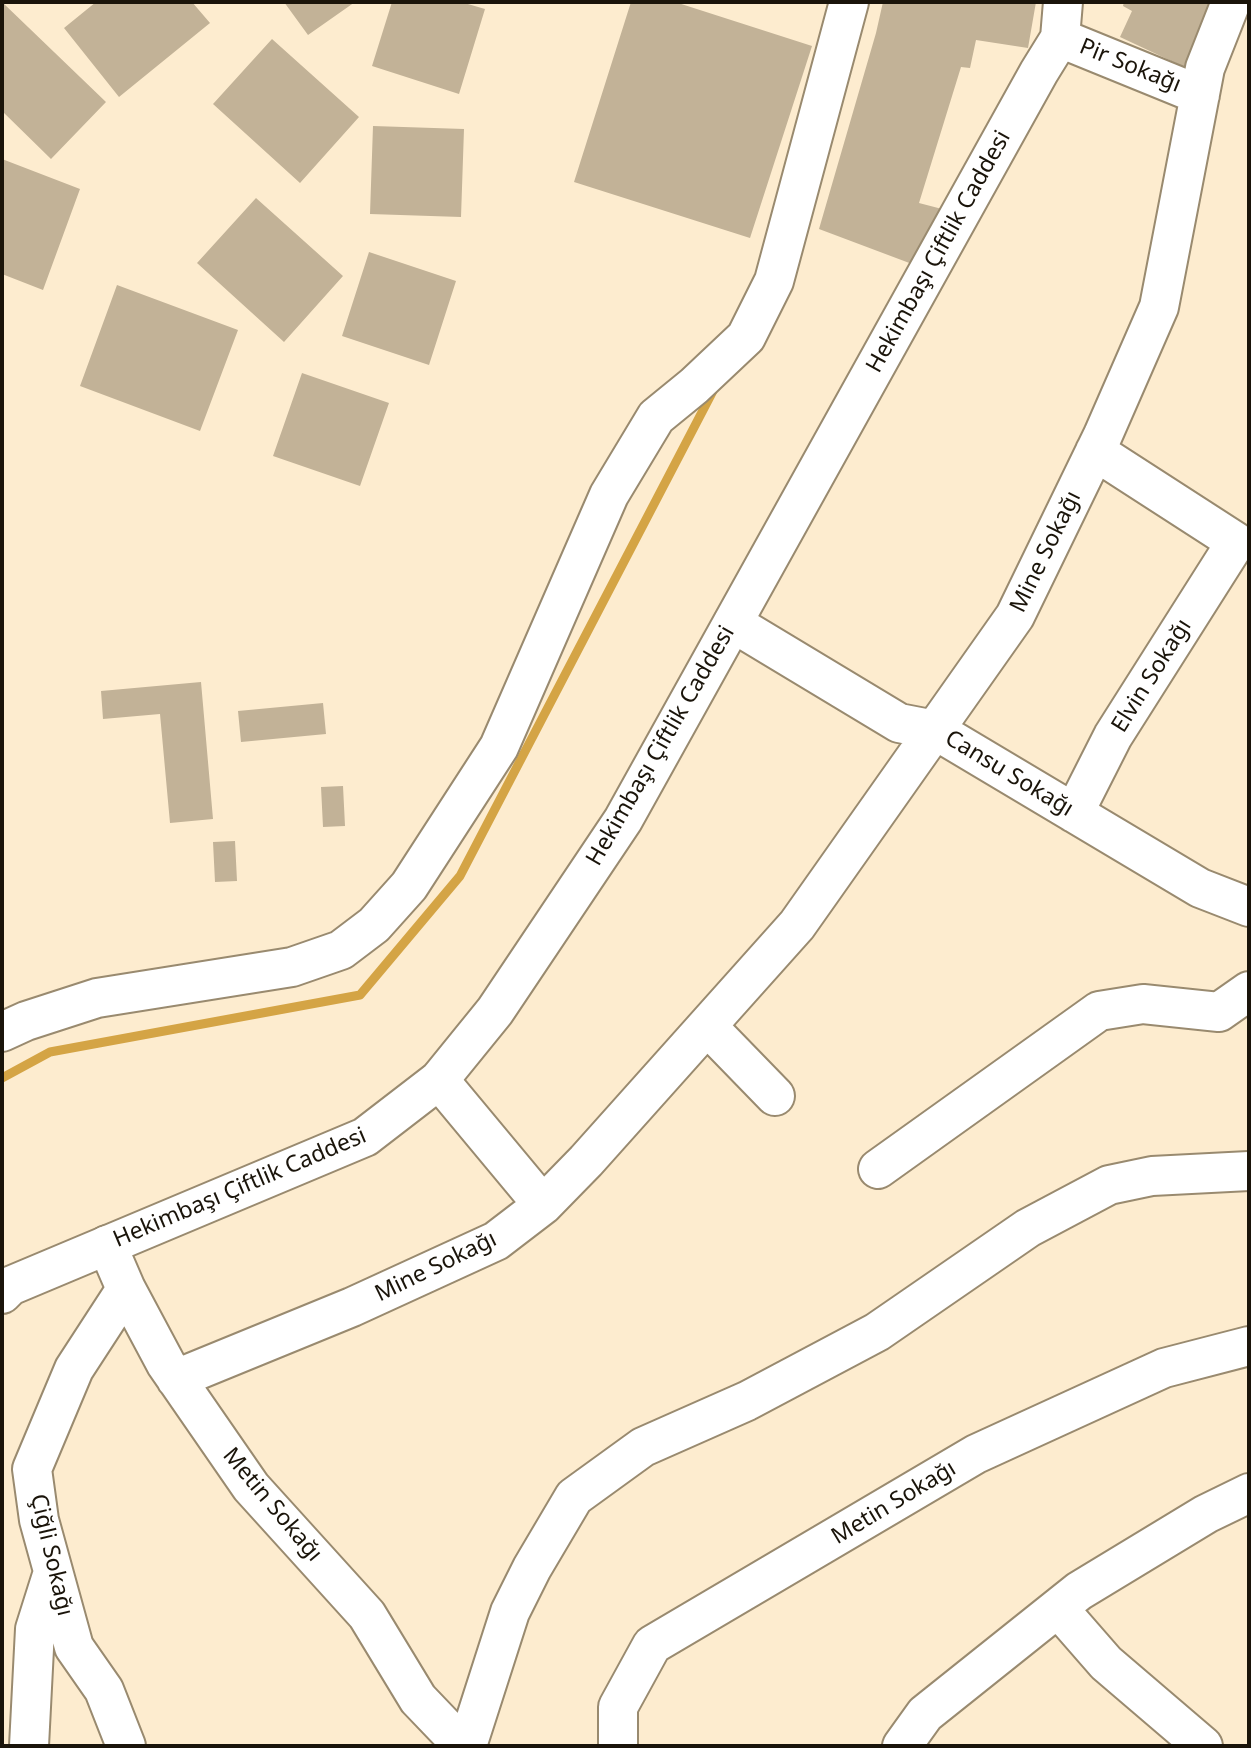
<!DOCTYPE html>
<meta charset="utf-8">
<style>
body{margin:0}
#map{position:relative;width:1251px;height:1748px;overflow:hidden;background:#fdeccf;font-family:"Noto Sans",sans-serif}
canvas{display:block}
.frame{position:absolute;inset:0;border:4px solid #1a140a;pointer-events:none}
</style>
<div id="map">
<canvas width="1251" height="1748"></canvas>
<div class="frame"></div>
</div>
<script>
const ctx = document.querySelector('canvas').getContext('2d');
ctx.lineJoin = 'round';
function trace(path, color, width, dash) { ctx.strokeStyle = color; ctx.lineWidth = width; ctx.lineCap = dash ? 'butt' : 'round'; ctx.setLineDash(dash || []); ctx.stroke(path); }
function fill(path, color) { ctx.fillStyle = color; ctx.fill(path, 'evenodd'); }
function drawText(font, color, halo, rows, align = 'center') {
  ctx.font = font + ' "Noto Sans",sans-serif'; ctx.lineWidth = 7; ctx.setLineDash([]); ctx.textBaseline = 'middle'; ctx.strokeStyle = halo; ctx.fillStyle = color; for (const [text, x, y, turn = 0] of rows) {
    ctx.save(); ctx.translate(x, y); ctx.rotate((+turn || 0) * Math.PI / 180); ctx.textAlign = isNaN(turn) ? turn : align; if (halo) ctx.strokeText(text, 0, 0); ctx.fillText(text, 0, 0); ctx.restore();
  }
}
trace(new Path2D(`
 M 2,1078 L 50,1052 L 360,995 L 460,876 L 713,391`), '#d4a445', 9);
fill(new Path2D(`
 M 2,2 L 106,102 L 51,159 L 2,111 Z
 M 96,2 L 192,2 L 210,23 L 119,97 L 64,28 Z
 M 284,2 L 355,2 L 308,35 Z
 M 392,2 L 461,2 L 485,9 L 459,94 L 372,66 Z
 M 631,2 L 675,2 L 812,46 L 750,238 L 574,182 Z
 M 883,2 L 1036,2 L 1028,48 L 976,40 L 970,68 L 961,67 L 919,203 L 942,209 L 920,267 L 819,229 L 876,33 Z
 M 1124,2 L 1219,2 L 1192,59 L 1184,67 L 1120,37 L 1132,11 L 1123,6 Z
 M 272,39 L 359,117 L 300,183 L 213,104 Z
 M 373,126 L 464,129 L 461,217 L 370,214 Z
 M 2,159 L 80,189 L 43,290 L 2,274 Z
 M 256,198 L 343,276 L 284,342 L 197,263 Z
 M 369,252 L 456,281 L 429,365 L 342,336 Z
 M 117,285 L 238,330 L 200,431 L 80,386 Z
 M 302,373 L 389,403 L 360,486 L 273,456 Z
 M 201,682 L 213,819 L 170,823 L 160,714 L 103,719 L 101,691 Z
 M 323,703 L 326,734 L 241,742 L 238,711 Z
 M 343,786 L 345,826 L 323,827 L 321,787 Z
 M 235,841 L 237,881 L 215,882 L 213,842 Z`), '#c2b297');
const minor = new Path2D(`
 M 1060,38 L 1200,95
 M 733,623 L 899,723 L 935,730 L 1200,888 L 1249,907
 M 1074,813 L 1113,736 L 1236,542 L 1095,451
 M 707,1026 L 775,1096
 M 2,1032 L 26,1021 L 97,998 L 292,967 L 341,950 L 374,925 L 409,886 L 499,747 L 609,495 L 656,417 L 694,386 L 746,337 L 774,281 L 849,2
 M 439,1080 L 543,1205
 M 878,1169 L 1099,1011 L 1143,1004 L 1219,1012 L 1249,991
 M 107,1245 L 126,1289 L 166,1364 L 251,1487 L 367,1615 L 418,1699 L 463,1746
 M 126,1289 L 74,1369 L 32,1469 L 39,1520 L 74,1647 L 104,1690 L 126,1746
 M 176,1379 L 352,1307 L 496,1241 L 543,1205 L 586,1161 L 797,925 L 1015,616 L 1103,435 L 1159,307 L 1205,68 L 1231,2
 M 1058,1608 L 1106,1663 L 1203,1746
 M 29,1746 L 35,1629 L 53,1572
 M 467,1746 L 510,1612 L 532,1568 L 574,1497 L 643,1447 L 747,1401 L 877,1332 L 1028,1228 L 1109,1185 L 1152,1176 L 1249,1171
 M 618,1746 L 618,1707 L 652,1645 L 976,1454 L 1164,1368 L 1249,1346
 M 902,1746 L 925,1714 L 1079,1591 L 1206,1514 L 1249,1493`);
const major = new Path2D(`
 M 2,1294 L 10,1286 L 365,1137 L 439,1080 L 495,1011 L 623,820 L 1039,72 L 1060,38 L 1063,2`);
trace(minor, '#998a6f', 42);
trace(major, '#998a6f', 42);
trace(minor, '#fff', 38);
trace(major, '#fff', 38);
drawText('23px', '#1a140a', '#fff', [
 ["Pir Sokağı",1130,66,22],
 ["Hekimbaşı Çiftlik Caddesi",939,252,-61],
 ["Mine Sokağı",1046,552,-64],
 ["Elvin Sokağı",1152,676,-58],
 ["Hekimbaşı Çiftlik Caddesi",661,746,-60],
 ["Cansu Sokağı",1009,774,31],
 ["Hekimbaşı Çiftlik Caddesi",240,1188,-23],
 ["Mine Sokağı",436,1267,-26],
 ["Metin Sokağı",894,1503,-31],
 ["Metin Sokağı",272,1505,50],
 ["Çiğli Sokağı",51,1555,77]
]);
</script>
